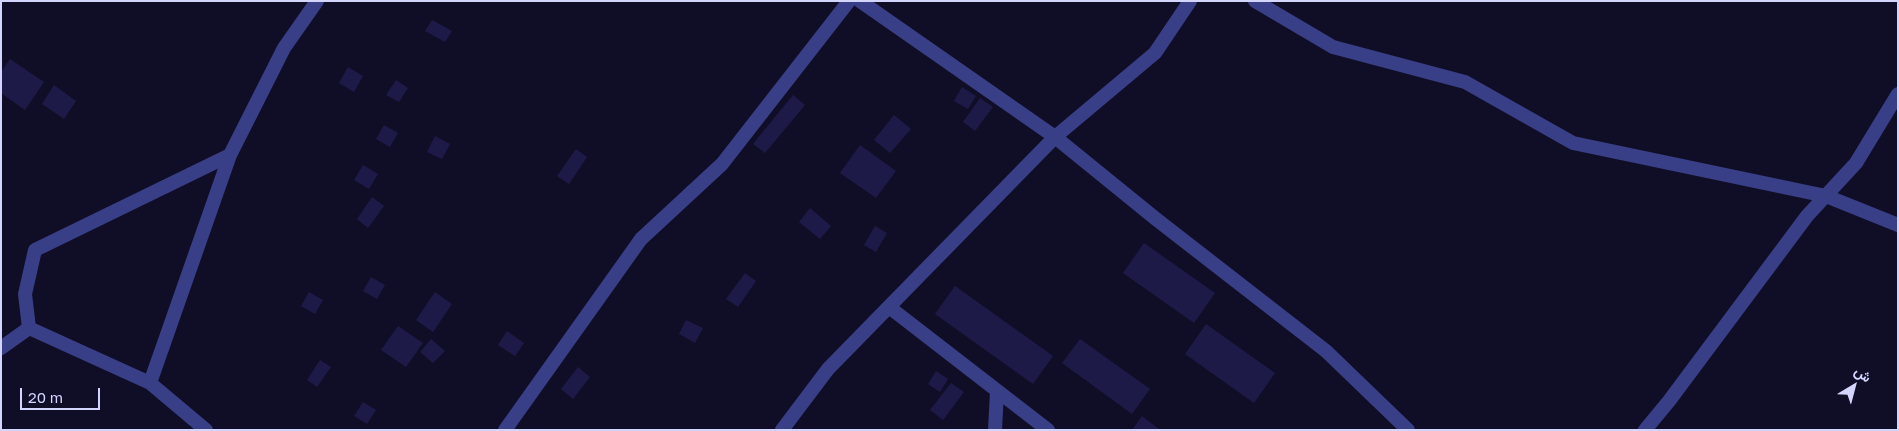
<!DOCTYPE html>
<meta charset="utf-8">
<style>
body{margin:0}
#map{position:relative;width:1899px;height:431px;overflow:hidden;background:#100e27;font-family:"Golos Text",Vazirmatn,sans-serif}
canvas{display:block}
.frame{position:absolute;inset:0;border:2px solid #d4d5ff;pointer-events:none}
.north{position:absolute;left:1829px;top:361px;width:50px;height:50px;-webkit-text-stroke:4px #100e27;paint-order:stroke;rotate:37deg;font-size:14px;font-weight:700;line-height:20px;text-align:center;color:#d4d5ff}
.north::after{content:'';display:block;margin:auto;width:18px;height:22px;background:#d4d5ff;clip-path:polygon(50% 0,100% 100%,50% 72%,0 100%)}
.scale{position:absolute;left:20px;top:388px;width:80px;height:22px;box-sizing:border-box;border:2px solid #d4d5ff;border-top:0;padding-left:6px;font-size:15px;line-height:18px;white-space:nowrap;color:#d4d5ff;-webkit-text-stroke:4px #100e27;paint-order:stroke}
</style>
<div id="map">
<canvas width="1899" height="431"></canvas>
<div class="frame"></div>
<div class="north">ش</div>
<div class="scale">20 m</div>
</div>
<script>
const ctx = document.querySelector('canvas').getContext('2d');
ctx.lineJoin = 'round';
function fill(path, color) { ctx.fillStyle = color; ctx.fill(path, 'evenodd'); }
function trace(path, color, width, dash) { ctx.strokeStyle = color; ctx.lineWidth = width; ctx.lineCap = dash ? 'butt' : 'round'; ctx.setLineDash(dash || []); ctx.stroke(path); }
fill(new Path2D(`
 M 432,20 L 452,31 L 445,42 L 425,31 Z
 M 10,59 L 44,82 L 25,110 L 1,93 L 1,72 Z
 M 348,67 L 363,76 L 354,92 L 339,83 Z
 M 396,80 L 408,88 L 399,102 L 386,95 Z
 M 54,85 L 76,101 L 64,119 L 42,104 Z
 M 962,87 L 976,96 L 968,109 L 954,101 Z
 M 793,95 L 805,105 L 765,153 L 753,144 Z
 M 980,98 L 993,107 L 975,131 L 963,122 Z
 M 894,115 L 911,129 L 890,153 L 874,140 Z
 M 384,125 L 398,133 L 390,147 L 376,139 Z
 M 435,136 L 450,144 L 442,159 L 427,152 Z
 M 860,145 L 896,171 L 876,198 L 840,173 Z
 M 576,149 L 587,157 L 569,184 L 557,176 Z
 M 363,165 L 378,174 L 369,189 L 354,180 Z
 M 372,197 L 384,206 L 368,228 L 357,219 Z
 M 810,208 L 831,226 L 820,239 L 799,222 Z
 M 875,226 L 887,233 L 876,252 L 864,245 Z
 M 1144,243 L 1215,293 L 1194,323 L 1123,273 Z
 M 745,273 L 756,281 L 738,307 L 726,299 Z
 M 371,277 L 385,285 L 377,299 L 363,291 Z
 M 955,286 L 1053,356 L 1033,384 L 935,314 Z
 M 309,292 L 323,300 L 315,314 L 301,306 Z
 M 435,292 L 452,304 L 433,332 L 416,320 Z
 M 686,320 L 703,328 L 695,343 L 679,334 Z
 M 1206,324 L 1275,373 L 1254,403 L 1185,354 Z
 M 398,326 L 423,343 L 406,367 L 381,350 Z
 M 507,331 L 524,343 L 515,356 L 498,345 Z
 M 431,339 L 445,351 L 433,363 L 420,352 Z
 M 1080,339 L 1150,389 L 1132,414 L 1062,363 Z
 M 320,360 L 331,367 L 317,387 L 307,380 Z
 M 578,367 L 590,377 L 573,399 L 561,389 Z
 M 936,371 L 948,379 L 940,392 L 928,384 Z
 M 951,383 L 964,392 L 943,420 L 930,410 Z
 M 363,402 L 376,410 L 367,424 L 354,416 Z
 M 1142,416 L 1160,430 L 1132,430 Z`), '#1e1a48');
trace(new Path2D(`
 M 860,1 L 1055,137 L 1156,219 L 1326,351 L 1408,430
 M 1255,1 L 1333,47 L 1465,82 L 1573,143 L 1826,196 L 1898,225
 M 889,307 L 1048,430
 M 1,348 L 29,328
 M 150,383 L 230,155
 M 206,430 L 150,383 L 29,328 L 25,294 L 35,250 L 230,155 L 284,48 L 317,1
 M 505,430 L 641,239 L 722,164 L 849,1
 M 782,430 L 828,369 L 1055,137 L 1155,53 L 1190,1
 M 995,430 L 997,391
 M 1645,430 L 1669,401 L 1807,216 L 1856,163 L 1898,94`), '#383f87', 14);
</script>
